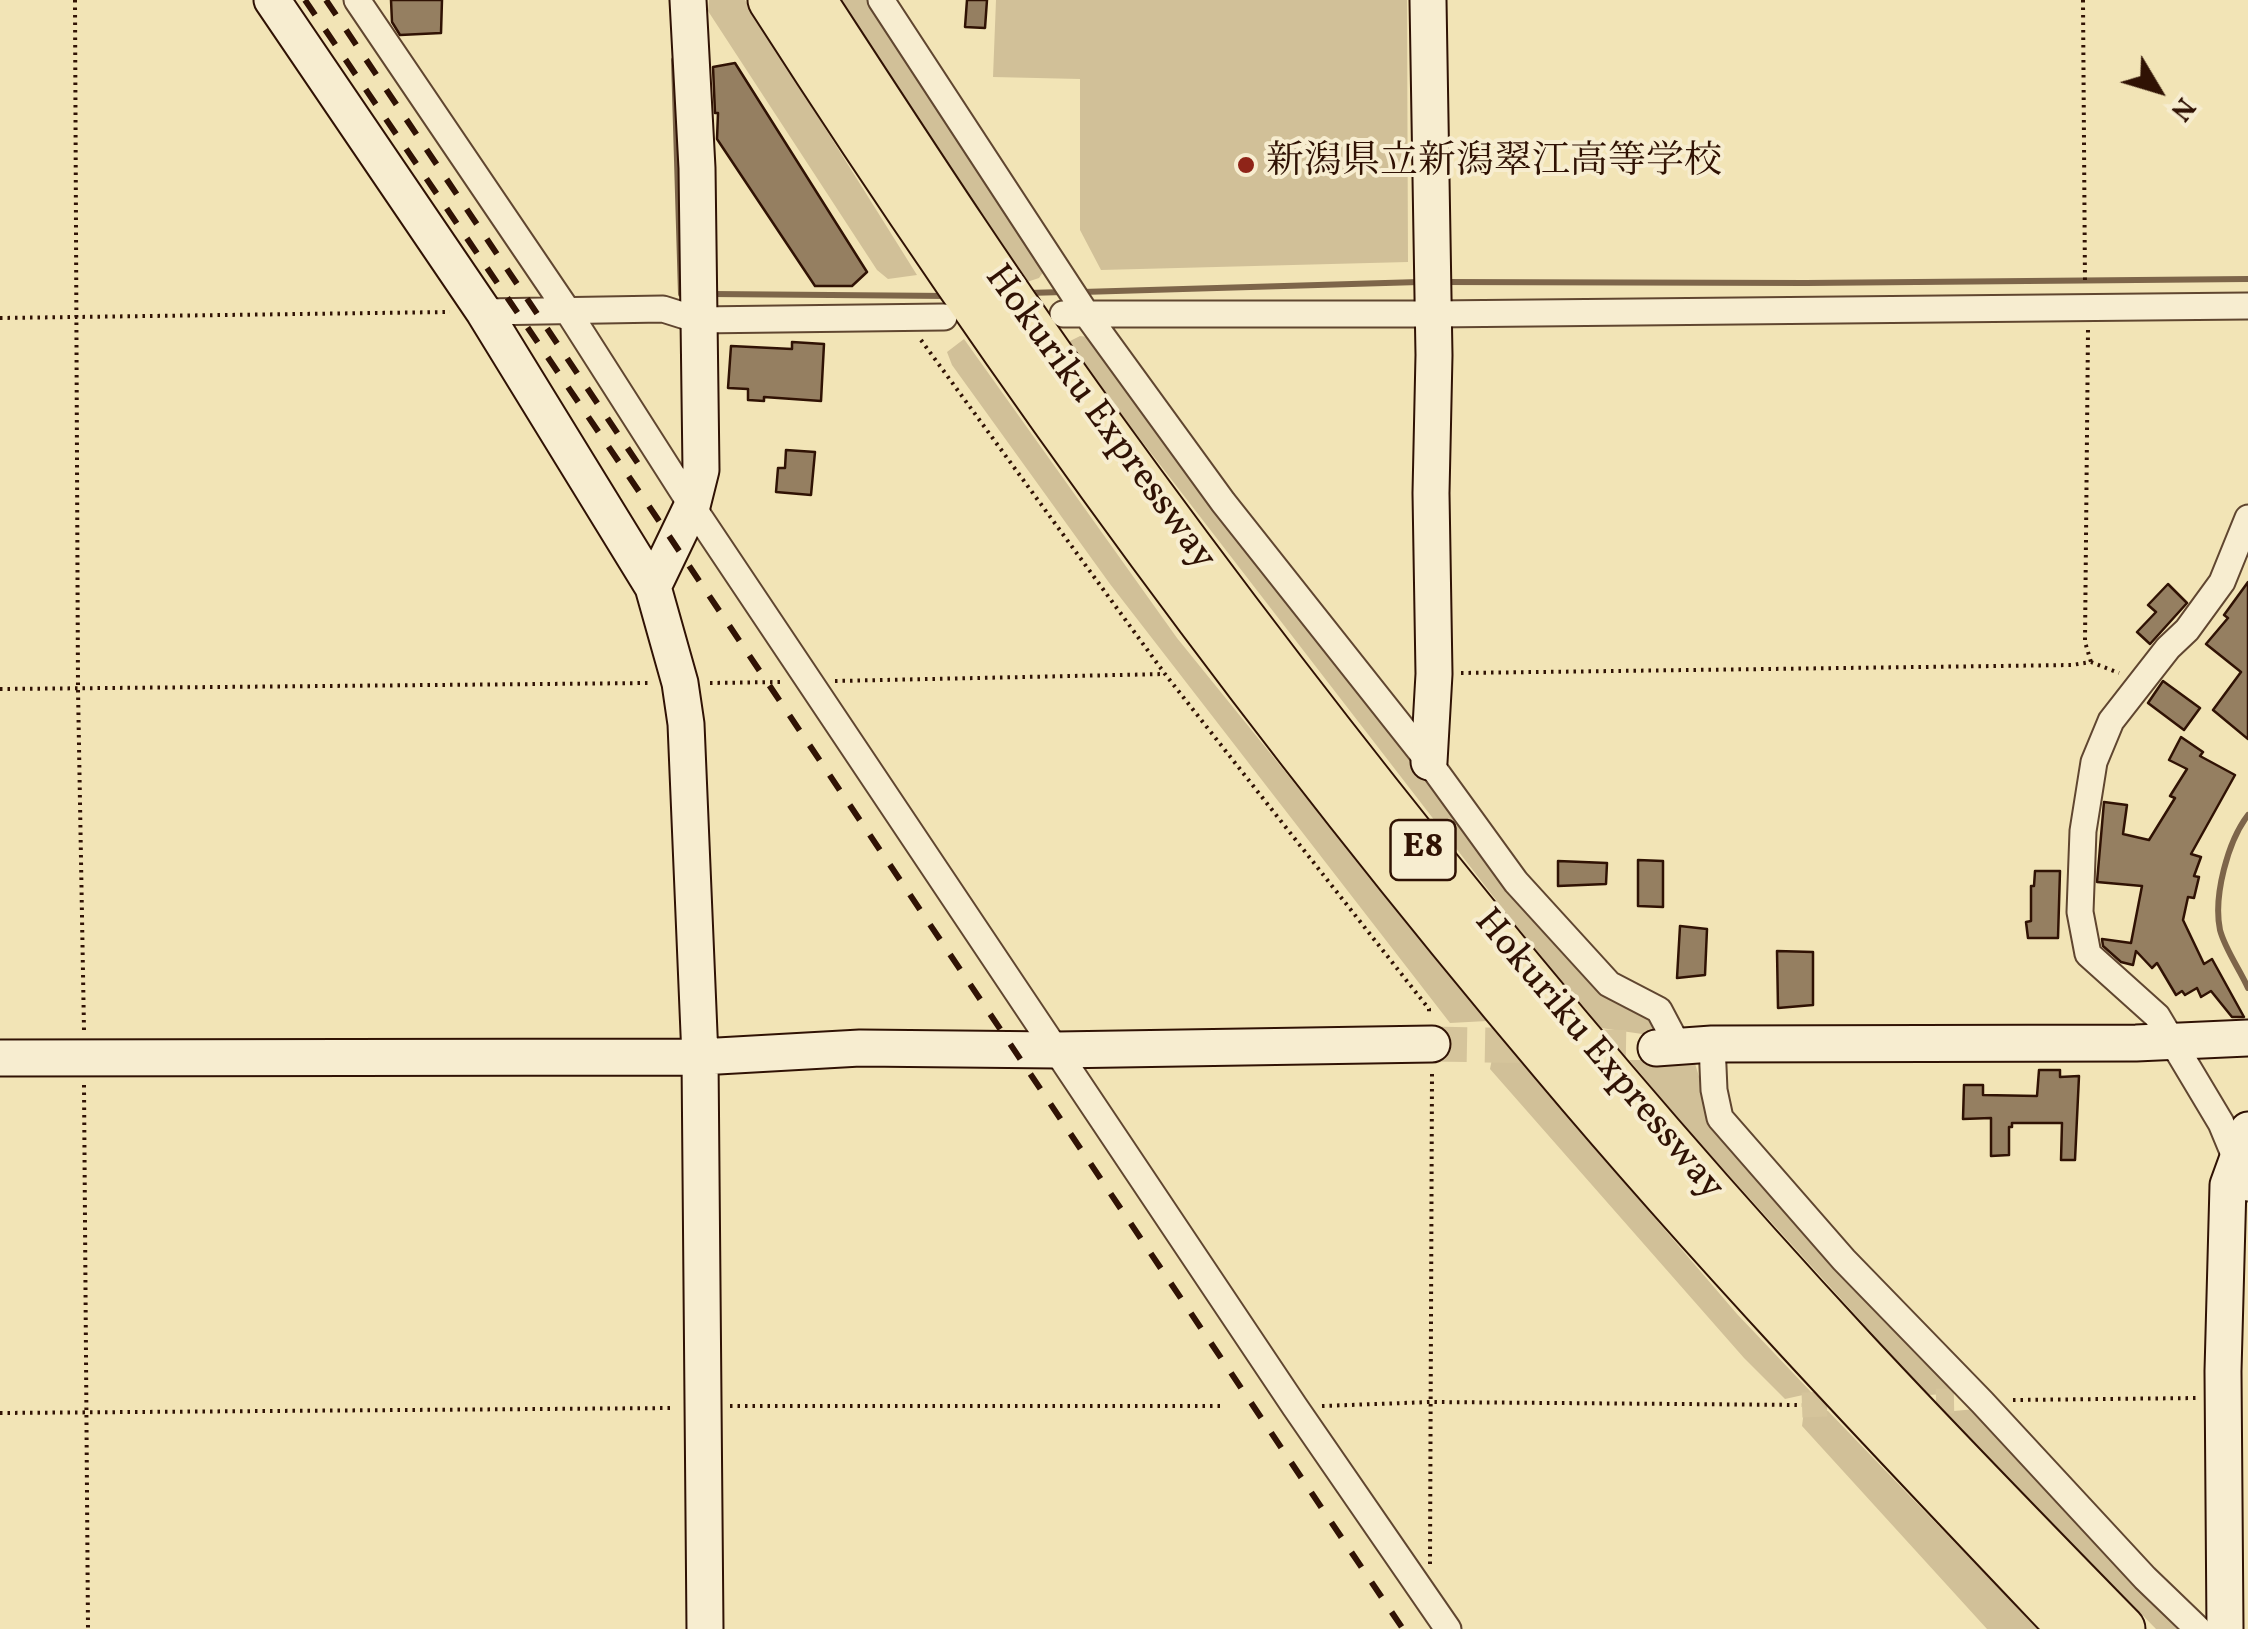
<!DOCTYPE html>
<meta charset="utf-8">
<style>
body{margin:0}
#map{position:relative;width:2248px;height:1629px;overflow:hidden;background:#f2e4b6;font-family:Vollkorn,serif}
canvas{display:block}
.north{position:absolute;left:2108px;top:40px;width:100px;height:100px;-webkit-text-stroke:8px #f7edd0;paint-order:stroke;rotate:128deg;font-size:28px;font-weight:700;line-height:40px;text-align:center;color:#301204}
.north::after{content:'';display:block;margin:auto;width:35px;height:45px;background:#301204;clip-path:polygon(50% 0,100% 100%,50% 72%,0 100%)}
</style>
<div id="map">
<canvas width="2248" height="1629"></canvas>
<div class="north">N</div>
</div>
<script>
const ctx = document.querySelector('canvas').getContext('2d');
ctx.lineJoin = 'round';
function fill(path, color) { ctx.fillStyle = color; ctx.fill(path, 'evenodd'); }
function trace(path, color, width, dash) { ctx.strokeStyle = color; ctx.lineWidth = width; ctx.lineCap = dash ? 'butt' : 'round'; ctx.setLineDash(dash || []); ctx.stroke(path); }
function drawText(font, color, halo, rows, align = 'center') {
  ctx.font = font + ' Vollkorn,"Noto Serif JP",serif'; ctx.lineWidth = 8; ctx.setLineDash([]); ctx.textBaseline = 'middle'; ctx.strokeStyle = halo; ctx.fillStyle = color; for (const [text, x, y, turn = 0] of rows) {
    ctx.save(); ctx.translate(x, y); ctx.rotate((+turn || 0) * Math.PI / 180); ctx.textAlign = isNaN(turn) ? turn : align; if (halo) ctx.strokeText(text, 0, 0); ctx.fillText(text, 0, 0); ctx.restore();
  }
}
fill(new Path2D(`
 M 709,0 L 745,0 L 917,275 L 888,279 L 877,270 L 708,11 Z
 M 841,0 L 872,0 L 1046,268 L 1039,278 L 1024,283 Z
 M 996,0 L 1407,0 L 1408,262 L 1101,270 L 1080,230 L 1080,79 L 993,77 Z
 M 1080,336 L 1096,338 L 1417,762 L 1643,1011 L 1655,1026 L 1656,1036 L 1594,1027 L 1066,343 Z
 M 964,339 L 1177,638 L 1487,1021 L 1450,1023 L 1110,584 L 952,365 L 947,352 Z
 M 1517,1057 L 1737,1314 L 1812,1393 L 1785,1399 L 1744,1358 L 1490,1069 L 1492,1059 Z
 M 1629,1060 L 1694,1060 L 1703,1090 L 1964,1393 L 1928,1395 L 1694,1137 Z
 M 1975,1409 L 2185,1629 L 2156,1629 L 1944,1412 Z
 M 1804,1411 L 1828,1411 L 2038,1629 L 1987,1629 L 1802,1426 Z`), '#d1c098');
trace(new Path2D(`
 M 674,60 L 681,294 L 689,294
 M 1442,282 L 1806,283 L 2248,279
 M 1082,292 L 1419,282
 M 1027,293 L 1064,292
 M 712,294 L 949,296
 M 2248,815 C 2228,841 2213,896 2220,930 C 2225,949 2240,970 2248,988`), '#7d654a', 6);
const building = new Path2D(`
 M 391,0 L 442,0 L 441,33 L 400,35 L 392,22 Z
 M 967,0 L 987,0 L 985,28 L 965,27 Z
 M 735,63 L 867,272 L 852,286 L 815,286 L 717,139 L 718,113 L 715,113 L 713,67 Z
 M 792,342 L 824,344 L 821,401 L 764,397 L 764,401 L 748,400 L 748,389 L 728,388 L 731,346 L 792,349 Z
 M 786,450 L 815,452 L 811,495 L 776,492 L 778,468 L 785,468 Z
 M 2248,582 L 2248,739 L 2213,710 L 2241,672 L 2206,644 L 2228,618 L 2224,615 Z
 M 2168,584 L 2187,603 L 2150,644 L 2137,632 L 2156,612 L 2148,605 Z
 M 2163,681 L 2200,708 L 2184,730 L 2148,703 Z
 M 2181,737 L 2203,752 L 2200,756 L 2235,775 L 2191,854 L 2201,857 L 2194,876 L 2199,877 L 2194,898 L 2188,897 L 2183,920 L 2204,964 L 2212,959 L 2244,1017 L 2232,1017 L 2211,991 L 2201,997 L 2197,988 L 2185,995 L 2182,991 L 2176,995 L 2157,963 L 2152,968 L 2136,951 L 2133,965 L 2121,962 L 2103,946 L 2102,939 L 2131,943 L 2142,886 L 2097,882 L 2104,802 L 2127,805 L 2123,834 L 2149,840 L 2175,798 L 2170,796 L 2187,769 L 2169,760 Z
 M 1638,860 L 1663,861 L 1663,907 L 1638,906 Z
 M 1558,861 L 1607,863 L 1606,884 L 1558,886 Z
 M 2035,871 L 2060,871 L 2058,938 L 2028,938 L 2026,922 L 2031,921 L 2031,886 L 2034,886 Z
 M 1680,926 L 1707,929 L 1705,975 L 1677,978 Z
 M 1777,951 L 1813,952 L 1813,1005 L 1778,1008 Z
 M 2039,1070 L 2060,1070 L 2060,1077 L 2079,1076 L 2075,1160 L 2061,1160 L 2062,1123 L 2012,1123 L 2012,1127 L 2009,1127 L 2009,1155 L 1991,1156 L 1991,1118 L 1963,1119 L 1964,1085 L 1983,1085 L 1983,1095 L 2037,1096 Z`);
fill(building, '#957f61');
trace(building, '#301204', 2.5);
trace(new Path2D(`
 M 1899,1402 L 1954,1401
 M 1802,1405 L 1859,1403`), '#d5c49b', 25, [25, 12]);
trace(new Path2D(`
 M 1432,1044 L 1656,1048`), '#d5c49b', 35, [35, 18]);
const street = new Path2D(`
 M 357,0 L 567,310 L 692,506 L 1295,1407 L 1448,1629
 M 881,0 L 1087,315 L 1223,502 L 1429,762 L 1516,882 L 1609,984 L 1659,1010 L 1678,1046
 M 484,312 L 663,309 L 698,320 L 944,317
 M 1063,314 L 1433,314 L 2248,306
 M 2248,518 L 2222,582 L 2187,630 L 2168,648 L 2111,721 L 2094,762 L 2083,831 L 2080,912 L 2088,954 L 2157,1016 L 2221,1123 L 2248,1188
 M 1712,1044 L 1714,1090 L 1720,1118 L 1844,1260 L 1982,1402 L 2145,1578 L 2198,1629`);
const secondary = new Path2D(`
 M 272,0 L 484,312 L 653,587 L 680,683 L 686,724 L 700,1057 L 705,1629
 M 1428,0 L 1434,355 L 1431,493 L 1434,674 L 1429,762
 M 653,587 L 692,506 L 701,470 L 697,168 L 688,0
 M 1656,1048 L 1712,1044 L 2136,1043 L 2248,1038
 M 0,1058 L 700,1057 L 860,1048 L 1057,1050 L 1432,1044
 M 2225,1629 L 2223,1371 L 2228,1185 L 2248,1130`);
const highway = new Path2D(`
 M 771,0 C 1009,371 1269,727 1554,1064 C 1718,1259 1895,1444 2071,1629
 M 813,0 C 905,141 996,282 1095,419 C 1329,742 1580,1055 1852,1348 C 1940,1443 2031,1536 2122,1629`);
trace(street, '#604630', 29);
trace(secondary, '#301204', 39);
trace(highway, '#301204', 49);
trace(new Path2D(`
 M 75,0 L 78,689 L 84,1030
 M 2083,0 L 2085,285
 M 0,318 L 450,312
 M 2088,330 L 2085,642 L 2091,662
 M 921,340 L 1165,674 L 1429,1009 L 1429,1014
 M 1461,673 L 2072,665 L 2091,662 L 2119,673
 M 835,681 L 1165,674
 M 710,683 L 780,682
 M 0,689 L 650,683
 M 84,1085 L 88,1629
 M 2013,1400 L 2198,1398
 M 730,1406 L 1225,1406
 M 1322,1406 L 1430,1402 L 1802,1405
 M 0,1413 L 675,1408
 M 1430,1564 L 1432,1074`), '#301204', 4, [2.5, 5]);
trace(street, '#f7edd0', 25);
trace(secondary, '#f7edd0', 35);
trace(highway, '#f2e4b6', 45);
trace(new Path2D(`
 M 305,0 L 657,518 L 1403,1629
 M 326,0 L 647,477`), '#301204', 6, [18, 18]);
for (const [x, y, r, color] of [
 [1246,165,10,"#8f2418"]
]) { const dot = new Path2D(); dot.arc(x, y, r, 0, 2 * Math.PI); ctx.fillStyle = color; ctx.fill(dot); trace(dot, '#f7edd0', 4); }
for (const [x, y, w] of [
 [1423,850,65]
]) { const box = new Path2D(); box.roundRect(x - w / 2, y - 30, w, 60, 8); ctx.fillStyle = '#f7edd0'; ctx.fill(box); trace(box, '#301204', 2.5); }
drawText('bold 35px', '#301204', null, [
 ["E8",1423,850]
]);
drawText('38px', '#301204', '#f7edd0', [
 ["新潟県立新潟翠江高等学校",1266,165]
], 'left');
drawText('38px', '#301204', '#f7edd0', [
 ["Hokuriku Expressway",1098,419,54],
 ["Hokuriku Expressway",1597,1056,50]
]);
</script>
